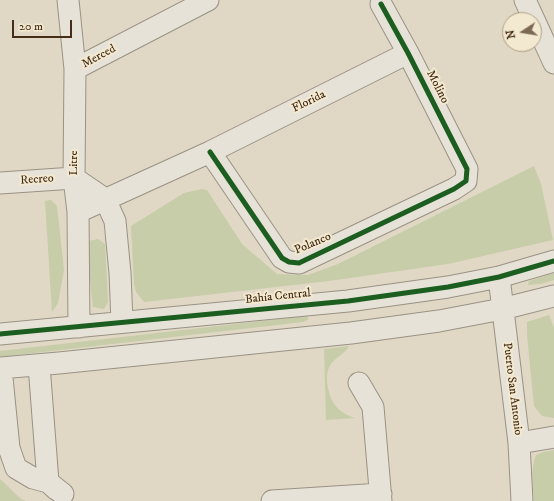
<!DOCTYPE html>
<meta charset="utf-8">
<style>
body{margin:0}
#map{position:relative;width:554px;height:501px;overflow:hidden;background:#e0d8c4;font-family:"IM FELL DW Pica",serif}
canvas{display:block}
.north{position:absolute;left:502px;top:12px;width:40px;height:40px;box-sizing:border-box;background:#f3e9d0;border:1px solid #ad9e86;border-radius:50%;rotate:258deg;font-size:11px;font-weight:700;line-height:16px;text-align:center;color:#452d17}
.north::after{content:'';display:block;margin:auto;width:14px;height:18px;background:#7b6954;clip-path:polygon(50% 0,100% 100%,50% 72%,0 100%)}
.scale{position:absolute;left:12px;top:20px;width:60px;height:18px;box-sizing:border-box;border:2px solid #452d17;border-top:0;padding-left:5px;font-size:12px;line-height:14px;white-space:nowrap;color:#452d17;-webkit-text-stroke:3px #f3e9d0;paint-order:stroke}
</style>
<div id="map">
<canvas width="554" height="501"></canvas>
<div class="north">N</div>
<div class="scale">20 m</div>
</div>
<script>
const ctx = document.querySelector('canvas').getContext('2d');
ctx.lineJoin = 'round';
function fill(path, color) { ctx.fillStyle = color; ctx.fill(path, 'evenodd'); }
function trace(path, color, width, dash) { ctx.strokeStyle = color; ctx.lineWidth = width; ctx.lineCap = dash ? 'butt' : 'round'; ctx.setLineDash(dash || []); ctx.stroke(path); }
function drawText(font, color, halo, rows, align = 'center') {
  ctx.font = font + ' "IM FELL DW Pica",serif'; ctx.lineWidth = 4; ctx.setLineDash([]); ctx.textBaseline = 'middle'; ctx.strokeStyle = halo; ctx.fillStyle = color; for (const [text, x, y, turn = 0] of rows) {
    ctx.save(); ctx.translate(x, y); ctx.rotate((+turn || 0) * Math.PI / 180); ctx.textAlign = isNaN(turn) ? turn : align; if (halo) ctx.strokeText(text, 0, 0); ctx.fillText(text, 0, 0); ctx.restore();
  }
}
fill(new Path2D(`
 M 534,166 L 541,184 L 553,240 L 448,264 L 329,281 L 144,302 L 136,292 L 134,284 L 131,226 L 184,193 L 202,189 L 207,190 L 242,244 L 277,274 L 308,275 L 338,264 Z
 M 51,200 L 57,206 L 64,270 L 58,303 L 52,312 L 45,201 Z
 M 98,239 L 105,244 L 108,302 L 104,309 L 93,307 L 89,270 L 89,241 Z
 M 554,273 L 554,280 L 541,284 L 528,285 L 529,281 Z
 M 549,315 L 554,328 L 554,418 L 542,416 L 534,406 L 527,335 L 527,322 Z
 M 305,316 L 308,317 L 308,320 L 303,322 L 0,357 L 0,351 Z
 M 349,346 C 345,354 336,357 331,364 C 327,370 327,374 327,381 C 329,400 336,412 355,418 L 326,420 L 324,349 Z
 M 554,450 L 554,501 L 534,501 C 533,486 530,470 536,455 L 543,452 Z
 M 0,479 L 21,499 L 26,501 L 0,501 Z`), '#c7cca9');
const minor = new Path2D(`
 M 68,0 L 75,69 L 74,178 L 78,212 L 79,327
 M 525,0 L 554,63
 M 75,69 L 208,0
 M 210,152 L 282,258 L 289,262 L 299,263 L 454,189 L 466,181 L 467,169 L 408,53 L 381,4
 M 0,183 L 74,178 L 105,199
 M 105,199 L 115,221 L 120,273 L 122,322
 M 78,212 L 210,152 L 408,53
 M 499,277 L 519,443 L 522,501
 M 0,334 L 348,301 L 448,287 L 499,277 L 554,261
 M 39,365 L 48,482 L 57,490
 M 0,368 L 59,363 L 351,333 L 439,321 L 502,309 L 554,296
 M 1,368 L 9,448 L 16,468 L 33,478 L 48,482 L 63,494
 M 359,383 L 373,407 L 381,501
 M 519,443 L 554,437
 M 272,501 L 381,494`);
trace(minor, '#999284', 23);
trace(minor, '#e7e2d8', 21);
trace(new Path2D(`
 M 210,152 L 282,258 L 289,262 L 299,263 L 454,189 L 466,181 L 467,169 L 408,53 L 381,4
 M 0,334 L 348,301 L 448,287 L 499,277 L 554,261`), '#1b5e20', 5);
drawText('12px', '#452d17', '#f3e9d0', [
 ["Merced",99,57,-28],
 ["Molino",437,87,63],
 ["Florida",309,102,-26],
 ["Litre",75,163,-90],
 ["Recreo",37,180,-4],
 ["Polanco",313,244,-23],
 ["Bahía Central",278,297,-6],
 ["Puerto San Antonio",512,389,83]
]);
</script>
